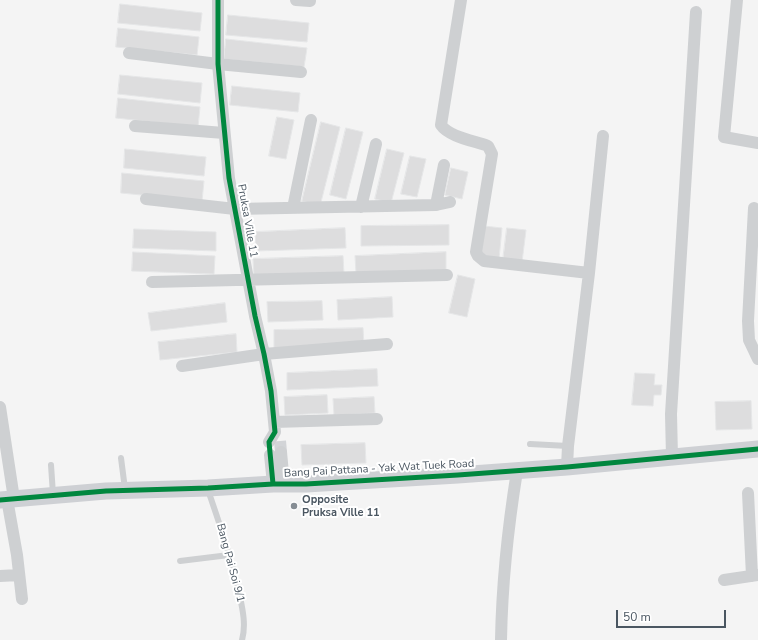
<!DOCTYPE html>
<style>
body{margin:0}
#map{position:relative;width:758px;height:640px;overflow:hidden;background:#f4f4f4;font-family:"Nunito Sans",sans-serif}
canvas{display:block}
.scale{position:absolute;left:616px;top:610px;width:110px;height:18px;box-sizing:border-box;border:2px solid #4a5661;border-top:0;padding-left:5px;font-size:12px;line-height:14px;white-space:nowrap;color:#4a5661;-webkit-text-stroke:3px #fff;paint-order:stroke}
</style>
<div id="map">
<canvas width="758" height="640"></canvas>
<div class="scale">50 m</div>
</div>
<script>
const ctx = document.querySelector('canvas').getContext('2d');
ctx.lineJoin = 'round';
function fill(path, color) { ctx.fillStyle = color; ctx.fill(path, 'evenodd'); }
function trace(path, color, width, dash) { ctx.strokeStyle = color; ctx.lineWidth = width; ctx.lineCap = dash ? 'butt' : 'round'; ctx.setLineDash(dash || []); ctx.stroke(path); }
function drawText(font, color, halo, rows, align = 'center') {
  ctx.font = font + ' "Nunito Sans",sans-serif'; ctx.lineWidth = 4; ctx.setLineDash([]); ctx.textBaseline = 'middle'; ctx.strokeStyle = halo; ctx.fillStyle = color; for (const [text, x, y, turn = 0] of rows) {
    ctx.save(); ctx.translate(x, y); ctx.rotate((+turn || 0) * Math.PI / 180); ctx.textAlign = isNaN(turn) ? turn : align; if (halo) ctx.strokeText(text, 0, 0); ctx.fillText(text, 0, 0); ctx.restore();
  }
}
const building = new Path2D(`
 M 120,4 L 202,13 L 200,31 L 118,23 Z
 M 228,15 L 309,23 L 307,42 L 226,35 Z
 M 118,28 L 199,37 L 197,55 L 116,47 Z
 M 226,39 L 307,48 L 304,67 L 224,59 Z
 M 120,75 L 202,83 L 200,103 L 118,94 Z
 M 232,86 L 300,93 L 298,112 L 230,105 Z
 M 118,98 L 200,107 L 198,127 L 116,118 Z
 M 277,117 L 294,120 L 286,159 L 269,156 Z
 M 321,122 L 340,127 L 320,206 L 302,201 Z
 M 346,128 L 363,132 L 346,199 L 330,195 Z
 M 125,149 L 206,157 L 204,176 L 124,168 Z
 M 387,149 L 404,153 L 391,203 L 375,199 Z
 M 410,156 L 426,159 L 417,197 L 401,194 Z
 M 451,168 L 468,172 L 462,199 L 445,195 Z
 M 122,173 L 204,181 L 202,201 L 121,193 Z
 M 449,225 L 449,245 L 361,246 L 361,226 Z
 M 484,226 L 502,228 L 499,259 L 480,257 Z
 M 345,228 L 346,248 L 256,251 L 255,232 Z
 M 507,228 L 526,230 L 522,262 L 503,260 Z
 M 134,229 L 216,232 L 216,251 L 133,248 Z
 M 133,252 L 215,256 L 214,274 L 132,271 Z
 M 446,252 L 446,270 L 356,273 L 355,256 Z
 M 343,256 L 344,274 L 254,276 L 253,259 Z
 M 458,275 L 475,279 L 467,317 L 449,313 Z
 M 392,297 L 393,317 L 338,320 L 337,300 Z
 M 322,301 L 323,320 L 268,322 L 267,302 Z
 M 225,303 L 227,322 L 151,331 L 148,313 Z
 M 363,328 L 364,346 L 274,348 L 274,330 Z
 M 236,334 L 237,352 L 160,360 L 158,342 Z
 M 377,369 L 378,386 L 287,390 L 287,373 Z
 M 635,373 L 655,374 L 654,385 L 662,385 L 661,395 L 654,395 L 653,406 L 632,405 Z
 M 327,395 L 328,413 L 285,415 L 284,397 Z
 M 374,397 L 375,413 L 334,415 L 333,399 Z
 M 751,401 L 752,429 L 716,430 L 715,402 Z
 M 365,443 L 366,463 L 302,465 L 301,445 Z`);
fill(building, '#ddddde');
trace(building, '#e5e6e7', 1);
trace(new Path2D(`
 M 280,441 L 281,452`), '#d2d4d7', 12, [12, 6]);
trace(new Path2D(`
 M 530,444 L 568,446
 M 121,458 L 125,489
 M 51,465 L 53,494
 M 208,490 C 220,525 232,560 240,597 C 243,611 246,626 242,640
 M 180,561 L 229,555`), '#ced0d2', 6);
trace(new Path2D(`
 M 218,0 L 218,64 L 229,178 L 255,316 L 264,354 L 271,391 L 275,432 L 269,442
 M 296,0 L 310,1
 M 461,0 L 441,125 C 449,137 475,141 488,146 L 492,154 L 476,252 L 478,256 L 484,261 L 589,273
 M 737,0 L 724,137 L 758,143
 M 129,53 L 218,64 L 301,72
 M 135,126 L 224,133
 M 146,199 L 235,209 L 436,205 L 444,165
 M 436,205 L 450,202
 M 361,207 L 376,144
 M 293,208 L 311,120
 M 754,208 L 748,321 L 749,340 L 758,359
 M 152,282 L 447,275
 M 182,366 L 264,354 L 387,344
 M 0,407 L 14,499
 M 274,422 L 377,419
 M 281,452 L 284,484
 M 270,455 L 273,484
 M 672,457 L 671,414 L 696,12
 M 567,467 L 568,446 L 589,273 L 603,136
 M 748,493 L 752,576
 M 7,499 L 17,555 L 22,599
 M 0,576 L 19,575
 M 724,580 L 758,575
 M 501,640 C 502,583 508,527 517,471`), '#ced0d2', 12);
trace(new Path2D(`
 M 0,500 L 106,491 L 208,488 L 273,484 L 306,484 L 458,475 L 567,467 L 758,449`), '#ced0d4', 17);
trace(new Path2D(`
 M 218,0 L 218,64 L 229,178 L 255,316 L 264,354 L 271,391 L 275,432 L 269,442 L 273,484
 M 0,500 L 106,491 L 208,488 L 273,484 L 306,484 L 458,475 L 567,467 L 758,449`), '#00873e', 5);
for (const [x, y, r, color] of [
 [294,506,4,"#868d94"]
]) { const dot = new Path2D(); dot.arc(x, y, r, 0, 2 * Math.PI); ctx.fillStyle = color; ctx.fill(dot); trace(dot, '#fff', 1.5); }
drawText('11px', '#4a5661', '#fff', [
 ["Pruksa Ville 11",247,221,80],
 ["Bang Pai Pattana - Yak Wat Tuek Road",379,469,-3],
 ["Bang Pai Soi 9/1",230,563,75]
]);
drawText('bold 11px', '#4a5661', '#fff', [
 ["Opposite",302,500],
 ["Pruksa Ville 11",302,513]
], 'left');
</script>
